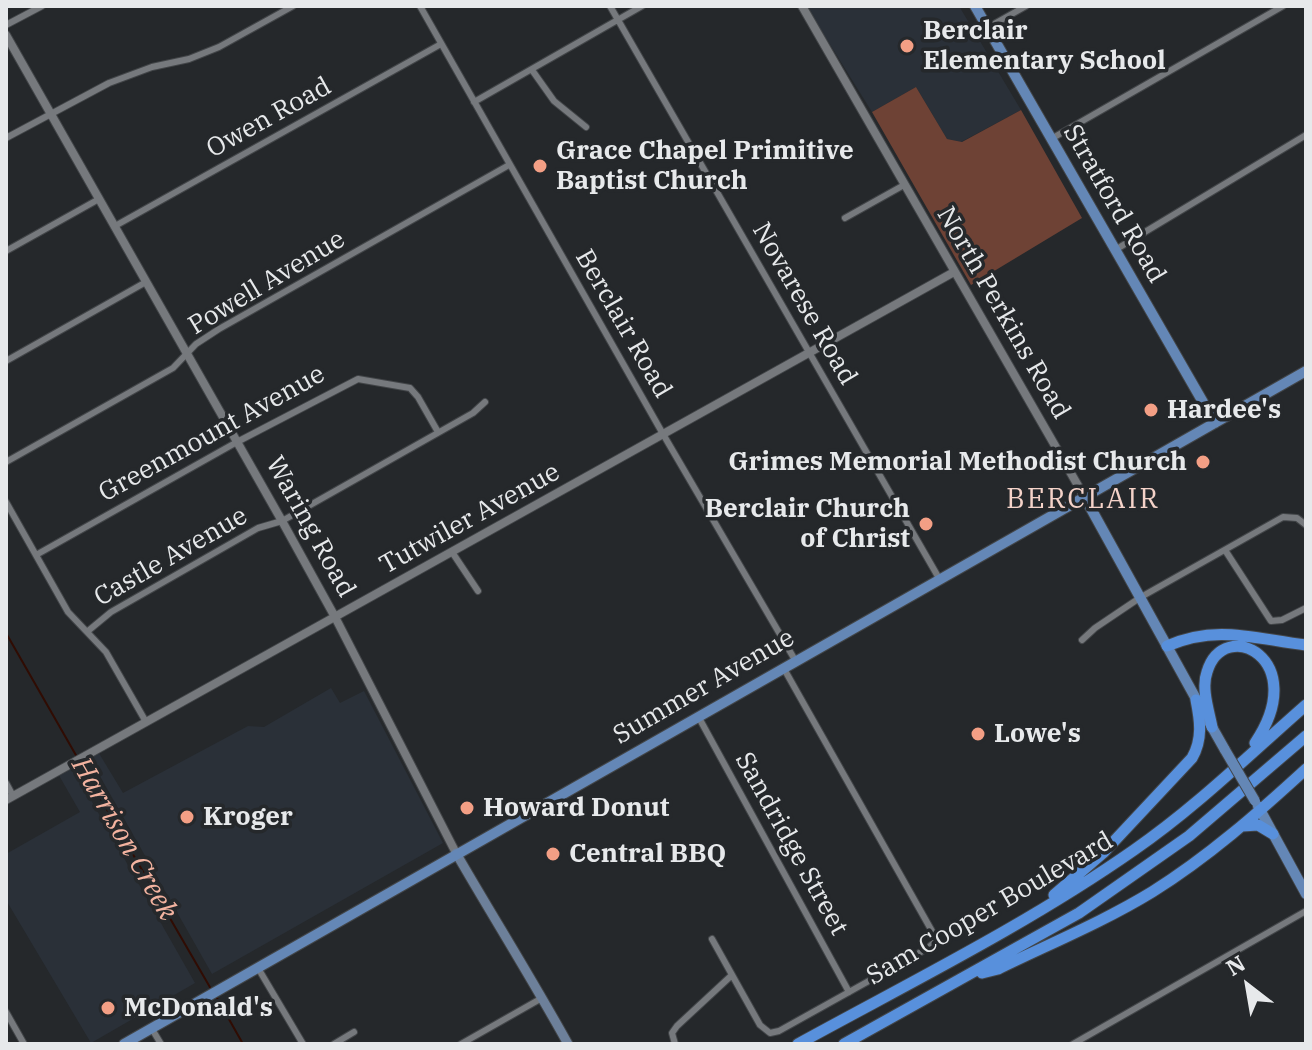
<!DOCTYPE html>
<style>
body{margin:0}
#map{position:relative;width:1312px;height:1050px;overflow:hidden;background:#25282b;font-family:"IBM Plex Serif",serif}
canvas{display:block}
.frame{position:absolute;inset:0;border:8px solid #e7e9eb;pointer-events:none}
.north{position:absolute;left:1208px;top:946px;width:80px;height:80px;-webkit-text-stroke:6px #25282b;paint-order:stroke;rotate:329deg;font-size:22px;font-weight:700;line-height:32px;text-align:center;color:#e7e9eb}
.north::after{content:'';display:block;margin:auto;width:28px;height:36px;background:#e7e9eb;clip-path:polygon(50% 0,100% 100%,50% 72%,0 100%)}
</style>
<div id="map">
<canvas width="1312" height="1050"></canvas>
<div class="frame"></div>
<div class="north">N</div>
</div>
<script>
const ctx = document.querySelector('canvas').getContext('2d');
ctx.lineJoin = 'round';
function fill(path, color) { ctx.fillStyle = color; ctx.fill(path, 'evenodd'); }
function trace(path, color, width, dash) { ctx.strokeStyle = color; ctx.lineWidth = width; ctx.lineCap = dash ? 'butt' : 'round'; ctx.setLineDash(dash || []); ctx.stroke(path); }
function drawText(font, color, halo, rows, align = 'center') {
  ctx.font = font + ' "IBM Plex Serif",serif'; ctx.lineWidth = 7; ctx.setLineDash([]); ctx.textBaseline = 'middle'; ctx.strokeStyle = halo; ctx.fillStyle = color; for (const [text, x, y, turn = 0] of rows) {
    ctx.save(); ctx.translate(x, y); ctx.rotate((+turn || 0) * Math.PI / 180); ctx.textAlign = isNaN(turn) ? turn : align; if (halo) ctx.strokeText(text, 0, 0); ctx.fillText(text, 0, 0); ctx.restore();
  }
}
fill(new Path2D(`
 M 806,6 L 959,6 L 1021,110 L 961,142 L 947,139 L 916,87 L 872,112 Z
 M 331,688 L 340,703 L 364,691 L 443,843 L 212,974 L 88,755 L 97,750 L 123,793 L 248,726 L 264,727 Z
 M 71,765 L 195,983 L 91,1043 L 6,900 L 6,854 L 80,812 L 57,772 Z`), '#2a3038');
fill(new Path2D(`
 M 916,87 L 947,139 L 962,142 L 1021,110 L 1082,218 L 971,285 L 872,112 Z`), '#6e4235');
trace(new Path2D(`
 M 6,633 L 77,757
 M 80,763 L 211,989
 M 217,998 L 243,1044`), '#300c03', 2);
const minor = new Path2D(`
 M 420,6 L 663,434 L 795,660
 M 610,6 L 940,580
 M 6,25 L 42,6
 M 987,28 L 1026,6
 M 532,70 L 554,101 L 586,127
 M 474,102 L 642,6
 M 6,138 L 109,83 L 152,67 L 189,59 L 219,47 L 293,6
 M 1051,139 L 1283,6
 M 845,218 L 904,185
 M 115,226 L 441,44
 M 1115,250 L 1306,135
 M 6,251 L 99,199
 M 6,361 L 146,282
 M 6,462 L 173,368 L 196,344 L 219,329 L 509,165
 M 6,502 L 68,612 L 106,652 L 146,722
 M 1225,550 L 1271,621 L 1282,620 L 1306,608
 M 452,552 L 478,591
 M 36,555 L 237,442 L 358,379 L 410,388 L 418,397 L 438,432
 M 88,631 L 111,612 L 258,528 L 282,521 L 473,413 L 485,402
 M 1082,640 L 1095,628 L 1141,597 L 1283,517 L 1297,518 L 1306,525
 M 698,716 L 849,992
 M 6,783 L 13,796
 M 712,939 L 760,1025 L 770,1033 L 779,1031 L 928,948 L 937,940 L 783,667
 M 258,968 L 303,1044
 M 6,1012 L 24,1044
 M 152,1029 L 161,1044
 M 334,1044 L 354,1032
 M 461,1044 L 542,998
 M 675,1044 L 672,1033 L 677,1026 L 732,975
 M 1073,1044 L 1306,911`);
const tertiary = new Path2D(`
 M 802,6 L 1084,496
 M 6,35 L 282,521 L 335,617 L 456,853
 M 6,800 L 954,272`);
const secondary = new Path2D(`
 M 456,853 C 493,917 532,979 568,1044`);
const primary = new Path2D(`
 M 975,6 L 1215,423
 M 1084,496 L 1200,706
 M 1208,720 L 1225,750
 M 1258,806 L 1306,894
 M 124,1044 L 1306,371`);
const motorway = new Path2D(`
 M 1167,646 C 1217,624 1255,639 1306,645
 M 1212,727 C 1209,711 1201,688 1207,672 C 1224,615 1312,659 1255,743
 M 1242,826 L 1258,825 L 1273,834
 M 1054,895 L 1104,852 L 1192,758 C 1203,739 1200,720 1196,700
 M 982,973 L 998,969 C 1049,944 1103,922 1152,892 C 1208,857 1258,813 1306,769
 M 798,1044 C 911,982 1028,924 1134,850 C 1195,808 1250,754 1306,705
 M 844,1044 L 1079,913 L 1189,836 L 1306,736`);
trace(minor, '#424548', 8);
trace(tertiary, '#424548', 10);
trace(secondary, '#424548', 11);
trace(primary, '#424548', 12);
trace(motorway, '#424548', 13);
trace(minor, '#76797d', 6);
trace(tertiary, '#76797d', 8);
trace(secondary, '#6d809a', 9);
trace(primary, '#6487b6', 10);
trace(motorway, '#5890dc', 11);
const primaryBridge = new Path2D(`
 M 1225,750 L 1255,801`);
trace(primaryBridge, '#424548', 12, []);
trace(primaryBridge, '#6487b6', 10);
for (const [x, y, r, color] of [
 [907,46,8,"#f39f85"],
 [540,166,8,"#f39f85"],
 [1151,410,8,"#f39f85"],
 [1203,462,8,"#f39f85"],
 [926,524,8,"#f39f85"],
 [978,734,8,"#f39f85"],
 [467,808,8,"#f39f85"],
 [187,817,8,"#f39f85"],
 [553,854,8,"#f39f85"],
 [108,1008,8,"#f39f85"]
]) { const dot = new Path2D(); dot.arc(x, y, r, 0, 2 * Math.PI); ctx.fillStyle = color; ctx.fill(dot); trace(dot, '#25282b', 3); }
drawText('bold 26px', '#e7e9eb', '#25282b', [
 ["Berclair",923,31],
 ["Elementary School",923,61],
 ["Grace Chapel Primitive",556,151],
 ["Baptist Church",556,181],
 ["Hardee's",1167,410],
 ["Grimes Memorial Methodist Church",1187,462,"right"],
 ["Berclair Church",910,509,"right"],
 ["of Christ",910,539,"right"],
 ["Lowe's",994,734],
 ["Howard Donut",483,808],
 ["Kroger",203,817],
 ["Central BBQ",569,854],
 ["McDonald's",124,1008]
], 'left');
drawText('26px', '#e7e9eb', '#25282b', [
 ["Owen Road",269,118,-29],
 ["Stratford Road",1114,204,60],
 ["Powell Avenue",267,283,-31],
 ["Novarese Road",804,304,60],
 ["North Perkins Road",1003,313,60],
 ["Berclair Road",623,324,60],
 ["Greenmount Avenue",212,434,-29],
 ["Tutwiler Avenue",470,519,-29],
 ["Waring Road",310,527,61],
 ["Castle Avenue",171,557,-30],
 ["Summer Avenue",704,687,-30],
 ["Sandridge Street",791,844,61],
 ["Sam Cooper Boulevard",990,909,-30]
]);
ctx.letterSpacing = '2px';
drawText('28px', '#f5d3c9', '#25282b', [
 ["BERCLAIR",1083,500]
]);
ctx.letterSpacing = '0px';
drawText('italic 28px', '#f3b3a0', '#25282b', [
 ["Harrison Creek",124,839,60]
]);
</script>
